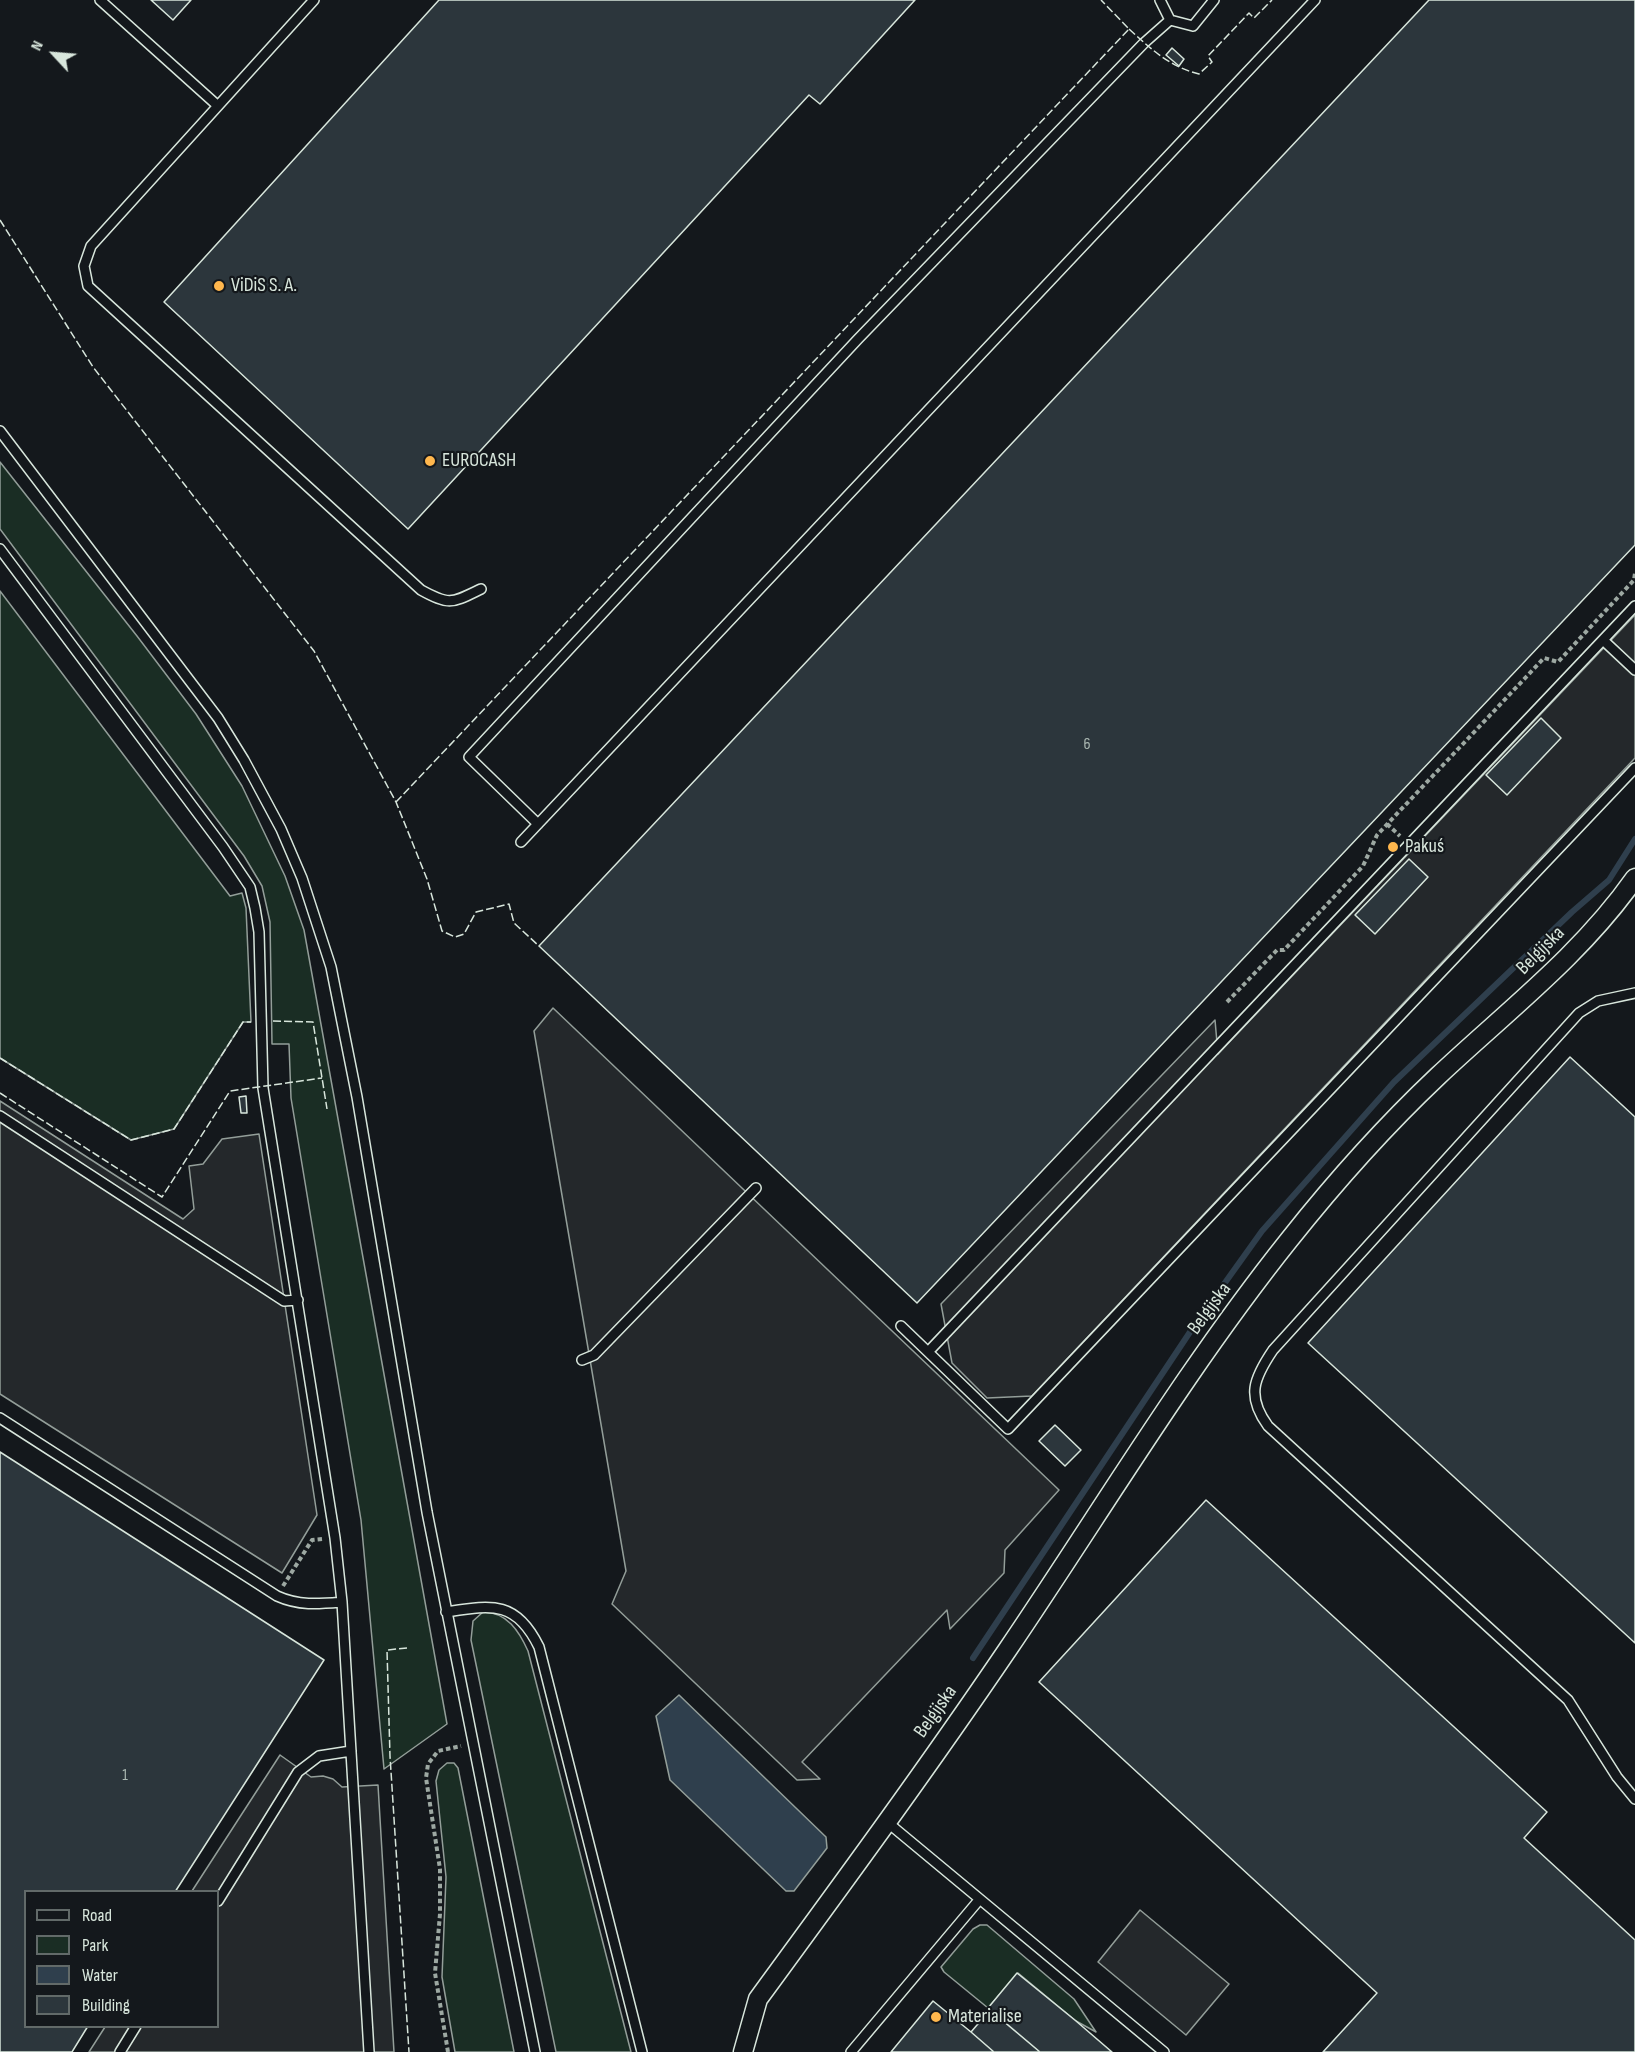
<!DOCTYPE html>
<meta charset="utf-8">
<style>
body{margin:0}
#map{position:relative;width:1635px;height:2052px;overflow:hidden;background:#14181c;font-family:"Sofia Sans Condensed",sans-serif}
canvas{display:block}
.legend{position:absolute;left:24px;top:1890px;width:195px;height:138px;box-sizing:border-box;background:#14181c;border:2px solid #626a69;margin:0;padding:8px 10px;list-style:none;font-size:18px;color:#d8e6dc}
.legend li{display:flex;align-items:center;gap:12px;height:30px}
.legend b{width:30px;border:2px solid #626a69}
.north{position:absolute;left:24px;top:24px;width:60px;height:60px;-webkit-text-stroke:4px #14181c;paint-order:stroke;rotate:296deg;font-size:16px;font-weight:700;line-height:24px;text-align:center;color:#d8e6dc}
.north::after{content:'';display:block;margin:auto;width:21px;height:27px;background:#d8e6dc;clip-path:polygon(50% 0,100% 100%,50% 72%,0 100%)}
</style>
<div id="map">
<canvas width="1635" height="2052"></canvas>
<ul class="legend">
<li><b style="height:8px;background:#14181c"></b>Road</li>
<li><b style="height:16px;background:#1a2d24"></b>Park</li>
<li><b style="height:16px;background:#2f3f4d"></b>Water</li>
<li><b style="height:16px;background:#2c363c"></b>Building</li>
</ul>
<div class="north">N</div>
</div>
<script>
const ctx = document.querySelector('canvas').getContext('2d');
ctx.lineJoin = 'round';
function fill(path, color) { ctx.fillStyle = color; ctx.fill(path, 'evenodd'); }
function trace(path, color, width, dash) { ctx.strokeStyle = color; ctx.lineWidth = width; ctx.lineCap = dash ? 'butt' : 'round'; ctx.setLineDash(dash || []); ctx.stroke(path); }
function drawText(font, color, halo, rows, align = 'center') {
  ctx.font = font + ' "Sofia Sans Condensed",sans-serif'; ctx.lineWidth = 4.5; ctx.setLineDash([]); ctx.textBaseline = 'middle'; ctx.strokeStyle = halo; ctx.fillStyle = color; for (const [text, x, y, turn = 0] of rows) {
    ctx.save(); ctx.translate(x, y); ctx.rotate((+turn || 0) * Math.PI / 180); ctx.textAlign = isNaN(turn) ? turn : align; if (halo) ctx.strokeText(text, 0, 0); ctx.fillText(text, 0, 0); ctx.restore();
  }
}
const green = new Path2D(`
 M 0,462 L 137,636 L 196,714 L 242,786 L 285,876 L 304,930 L 447,1724 L 384,1769 L 361,1520 L 291,1098 L 289,1044 L 272,1044 L 270,922 L 262,886 L 244,856 L 0,529 Z
 M 0,591 L 230,896 L 242,893 L 246,908 L 251,1022 L 243,1022 L 174,1129 L 131,1140 L 0,1058 Z
 M 483,1612 C 507,1612 519,1631 528,1651 L 631,2052 L 556,2052 L 471,1640 L 473,1621 Z
 M 447,1763 L 454,1763 L 458,1768 L 514,2052 L 455,2052 L 442,1977 L 446,1877 L 436,1781 L 439,1770 Z
 M 980,1925 L 987,1925 L 1074,1999 L 1096,2032 L 1076,2021 L 1018,1973 L 988,2008 L 944,1972 L 941,1967 L 973,1929 Z`);
fill(green, '#1a2d24');
trace(green, '#939e99', 1.5);
const parking = new Path2D(`
 M 1635,615 L 1635,758 L 1032,1396 L 987,1398 L 952,1363 L 941,1304 L 1215,1020 L 1218,1054 Z
 M 553,1008 L 1059,1490 L 1005,1550 L 1004,1573 L 950,1629 L 947,1610 L 802,1762 L 820,1779 L 797,1780 L 612,1604 L 626,1571 L 534,1031 Z
 M 0,1101 L 183,1219 L 194,1209 L 189,1166 L 203,1164 L 222,1139 L 259,1134 L 317,1515 L 282,1573 L 0,1394 Z
 M 280,1755 L 311,1777 L 323,1776 L 333,1779 L 342,1787 L 378,1785 L 394,2052 L 89,2052 L 105,2027 L 218,2026 L 218,1892 L 192,1891 Z
 M 1140,1910 L 1229,1984 L 1186,2035 L 1098,1962 Z`);
fill(parking, '#24282b');
trace(parking, '#939e99', 1.5);
const water = new Path2D(`
 M 679,1695 L 826,1837 L 827,1848 L 794,1891 L 786,1891 L 670,1780 L 656,1716 Z`);
fill(water, '#2f3f4d');
trace(water, '#939e99', 1.5);
trace(new Path2D(`
 M 973,1658 L 1194,1326 L 1262,1231 L 1394,1082 L 1572,912 L 1609,880 L 1635,839`), '#2f3f4d', 6);
const building = new Path2D(`
 M 151,0 L 191,0 L 173,20 Z
 M 439,0 L 915,0 L 820,104 L 809,95 L 408,529 L 164,302 Z
 M 1429,0 L 1635,0 L 1635,545 L 917,1303 L 539,946 Z
 M 1172,48 L 1184,59 L 1179,66 L 1166,55 Z
 M 1541,718 L 1561,738 L 1507,795 L 1486,775 Z
 M 1409,859 L 1428,877 L 1375,934 L 1355,915 Z
 M 1570,1057 L 1635,1117 L 1635,1643 L 1308,1343 Z
 M 246,1096 L 247,1113 L 241,1113 L 239,1097 Z
 M 1055,1425 L 1081,1450 L 1065,1466 L 1039,1441 Z
 M 0,1452 L 324,1660 L 175,1892 L 26,1892 L 26,2026 L 88,2026 L 72,2052 L 0,2052 Z
 M 1206,1500 L 1547,1812 L 1524,1838 L 1635,1940 L 1635,2052 L 1323,2052 L 1377,1993 L 1039,1682 Z
 M 1017,1973 L 1076,2021 L 1112,2052 L 1040,2052 L 988,2008 Z
 M 933,2001 L 971,2032 L 994,2052 L 891,2052 Z
 M 990,2010 L 1040,2052 L 994,2052 L 971,2032 Z`);
fill(building, '#2c363c');
trace(building, '#d8e6dc', 1.5);
const lane = new Path2D(`
 M 100,0 L 218,106
 M 314,0 L 91,246 L 84,266 L 88,286 L 421,590 C 450,606 452,603 481,589
 M 1160,0 L 1170,20 L 1193,26 L 1214,0
 M 0,431 L 218,718 L 244,760 L 281,829 L 302,878 L 331,967 L 357,1097 L 427,1512 L 535,2052
 M 0,549 L 223,847 L 250,887 L 255,908 L 259,932 L 263,1088 L 335,1538 L 342,1602 L 369,2052
 M 1603,640 L 1635,670
 M 538,824 L 469,757 L 858,339 L 1144,43 L 1170,20
 M 521,842 L 1315,0
 M 1635,993 L 1598,1001 L 1579,1013 L 1273,1350 C 1254,1378 1246,1396 1268,1426 L 1568,1700 L 1617,1777 L 1635,1799
 M 0,1116 L 284,1301 L 298,1300
 M 901,1326 L 1008,1429 L 1635,768
 M 928,1352 L 1635,606
 M 582,1360 L 594,1355 L 756,1188
 M 0,1418 L 277,1596 C 299,1606 319,1604 342,1602
 M 446,1612 C 492,1605 516,1600 539,1647 L 642,2052
 M 887,1822 L 1164,2052
 M 218,1901 L 298,1772 L 319,1756 L 351,1751
 M 120,2052 L 136,2026
 M 851,2052 L 979,1900`);
const street = new Path2D(`
 M 743,2052 L 758,1999 C 843,1883 928,1767 1008,1649 C 1101,1512 1186,1369 1289,1240 C 1335,1182 1384,1127 1438,1076 C 1506,1012 1581,955 1635,878`);
trace(lane, '#d8e6dc', 12);
trace(street, '#d8e6dc', 21);
trace(new Path2D(`
 M 1387,824 L 1400,836
 M 1227,1002 L 1277,950 L 1284,950 L 1363,866 L 1377,835 L 1544,658 L 1558,662 L 1634,580 L 1635,573
 M 283,1586 L 312,1540 L 322,1539
 M 448,2052 L 435,1973 L 440,1914 L 440,1869 L 426,1778 L 428,1764 L 438,1751 L 461,1746`), '#9da8a2', 4, [4.5, 3]);
trace(lane, '#14181c', 9);
trace(street, '#14181c', 18);
trace(new Path2D(`
 M 1129,29 C 1151,49 1170,67 1199,74 L 1212,62 L 1208,56 L 1249,13 L 1254,18 L 1272,0
 M 0,220 L 93,367 L 314,651 L 396,802 L 427,879 L 442,931 L 455,937 L 464,934 L 476,912 L 509,904 L 514,923 L 539,946
 M 396,802 L 1129,29 L 1101,0
 M 273,1021 L 313,1022 L 327,1109
 M 0,1058 L 131,1140 L 174,1129 L 243,1022 L 251,1022
 M 0,1093 L 162,1197 L 230,1091 L 322,1078
 M 407,1648 L 387,1650 L 390,1756 L 409,2052`), '#d8e6dc', 1.5, [8, 3]);
for (const [x, y, r, color] of [
 [219,286,6,"#ffb74d"],
 [430,461,6,"#ffb74d"],
 [1393,847,6,"#ffb74d"],
 [936,2017,6,"#ffb74d"]
]) { const dot = new Path2D(); dot.arc(x, y, r, 0, 2 * Math.PI); ctx.fillStyle = color; ctx.fill(dot); trace(dot, '#14181c', 2); }
drawText('16px', '#adbab4', null, [
 ["6",1087,745],
 ["1",125,1776]
]);
drawText('20px', '#d8e6dc', '#14181c', [
 ["ViDiS S. A.",231,286],
 ["EUROCASH",442,461],
 ["Pakuś",1405,847],
 ["Materialise",948,2017]
], 'left');
drawText('20px', '#d8e6dc', '#14181c', [
 ["Belgijska",1541,951,-45],
 ["Belgijska",1210,1309,-54],
 ["Belgijska",936,1712,-55]
]);
</script>
